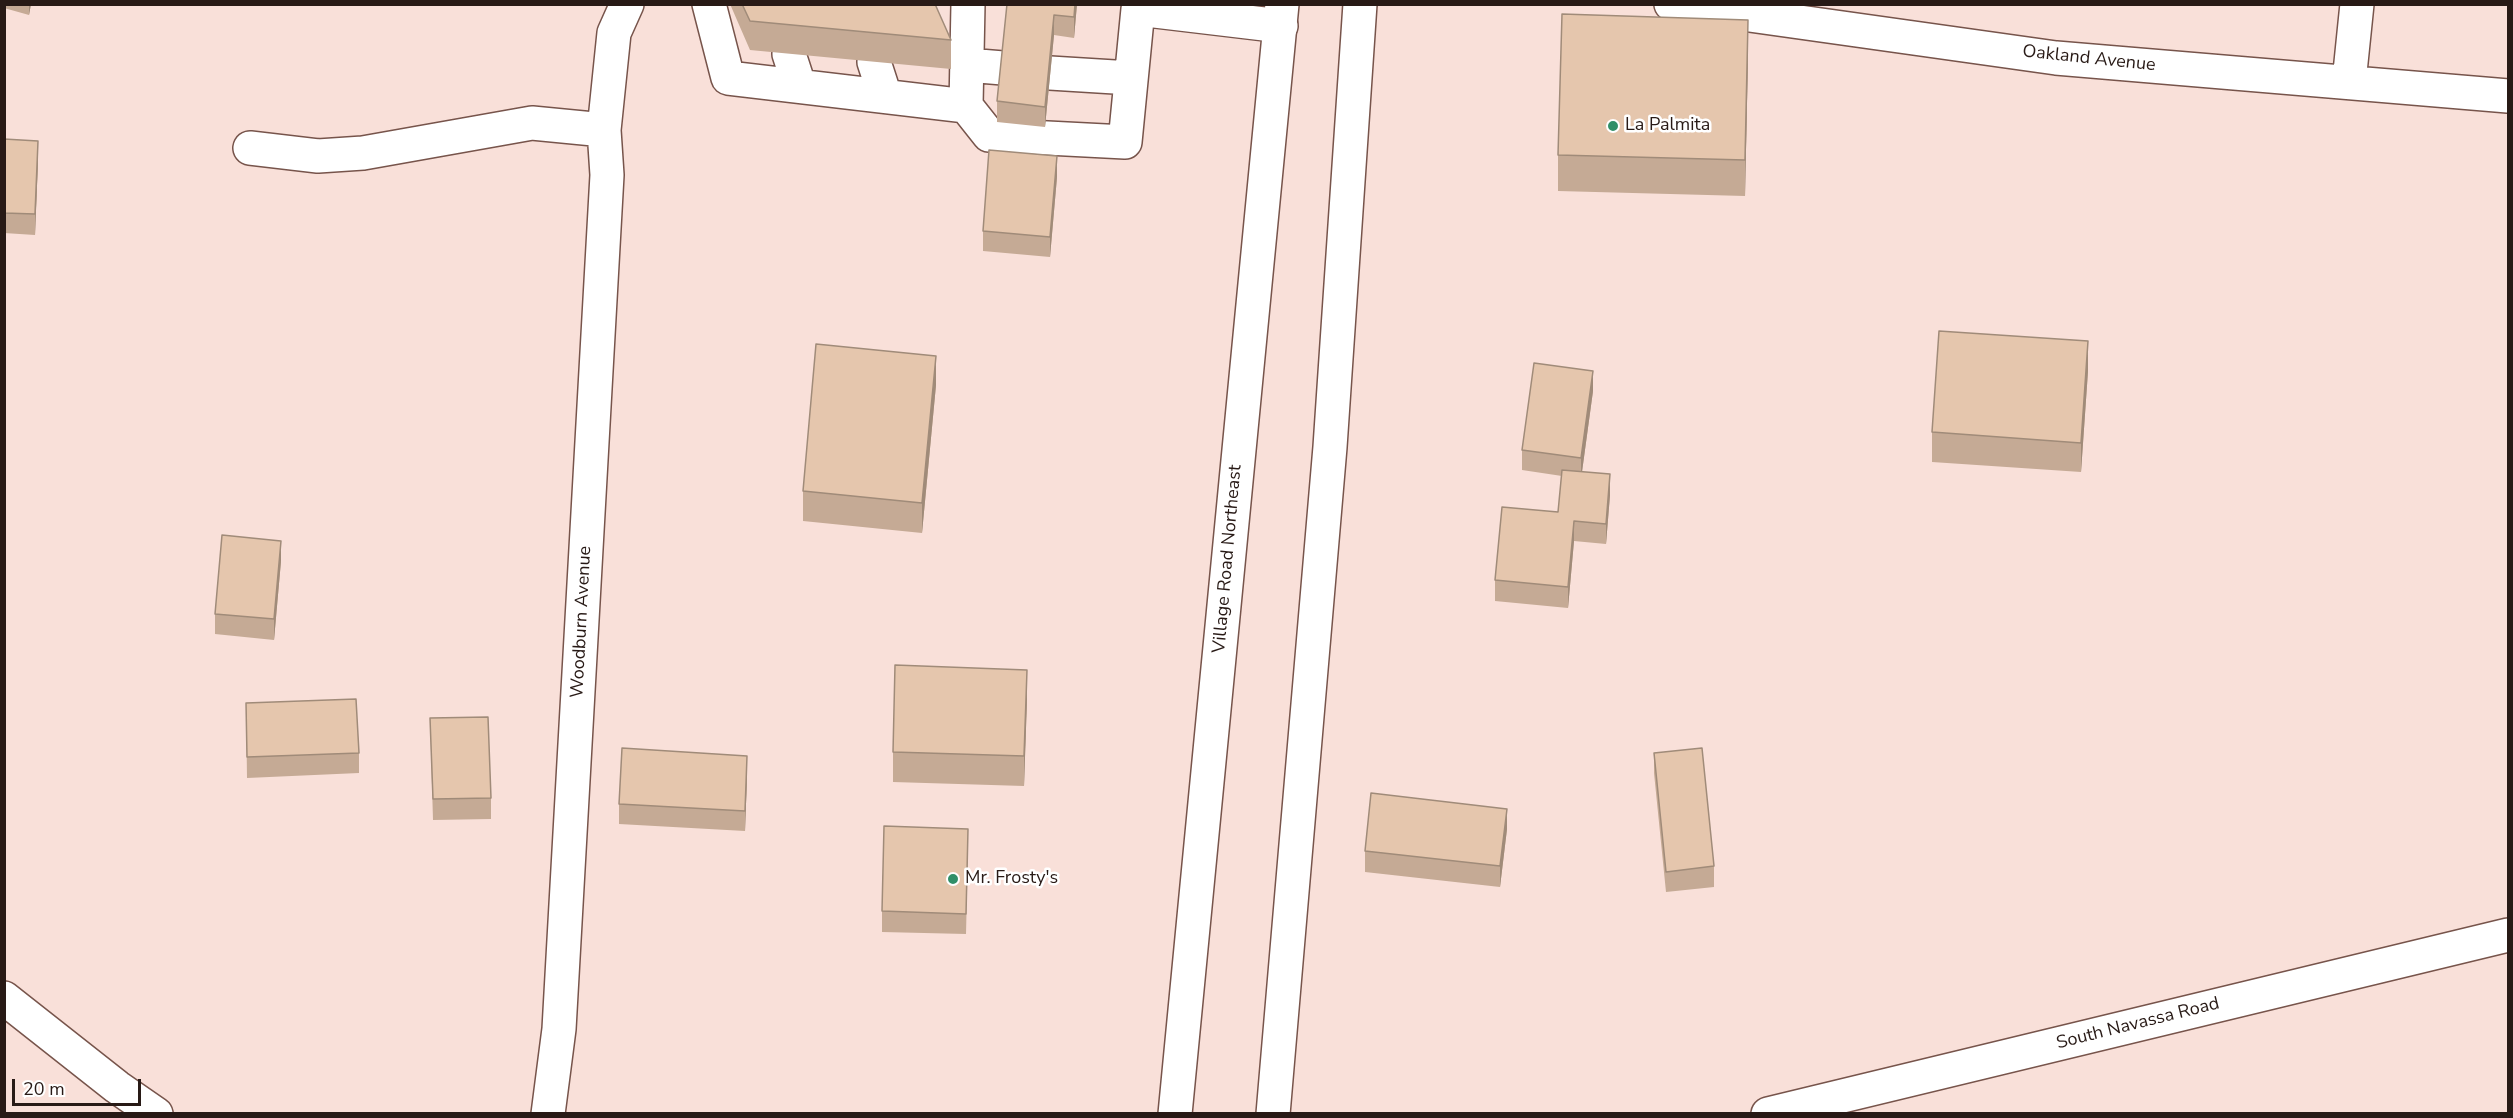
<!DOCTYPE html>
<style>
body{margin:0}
#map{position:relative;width:2513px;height:1118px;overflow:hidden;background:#f9e0d9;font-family:"Nunito Sans",sans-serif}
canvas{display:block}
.frame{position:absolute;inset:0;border:6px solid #281a16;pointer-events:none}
.scale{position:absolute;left:12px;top:1079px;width:129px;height:27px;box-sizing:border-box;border:3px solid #281a16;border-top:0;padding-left:8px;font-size:18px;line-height:21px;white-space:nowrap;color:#281a16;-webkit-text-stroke:4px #fff;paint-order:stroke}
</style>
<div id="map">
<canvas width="2513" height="1118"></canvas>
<div class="frame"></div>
<div class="scale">20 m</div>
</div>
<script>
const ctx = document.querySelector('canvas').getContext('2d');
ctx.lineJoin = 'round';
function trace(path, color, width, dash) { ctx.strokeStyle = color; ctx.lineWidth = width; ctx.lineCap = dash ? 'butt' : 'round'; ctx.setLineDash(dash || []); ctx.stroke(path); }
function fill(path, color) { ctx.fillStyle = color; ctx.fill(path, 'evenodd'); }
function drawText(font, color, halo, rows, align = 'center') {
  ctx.font = font + ' "Nunito Sans",sans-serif'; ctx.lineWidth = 5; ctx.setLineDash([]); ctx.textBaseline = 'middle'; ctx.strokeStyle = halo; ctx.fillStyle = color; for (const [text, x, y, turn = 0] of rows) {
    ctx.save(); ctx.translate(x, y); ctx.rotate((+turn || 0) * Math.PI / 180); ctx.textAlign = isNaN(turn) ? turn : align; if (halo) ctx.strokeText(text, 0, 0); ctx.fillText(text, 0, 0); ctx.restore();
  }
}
const minor = new Path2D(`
 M 709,4 L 728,78 L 966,106
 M 968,4 L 966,106 L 989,135 L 1125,142 L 1138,9 L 1281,26
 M 1671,4 L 2056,58 L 2508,96
 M 789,54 L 799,85
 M 874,62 L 885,96
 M 967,65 L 1003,68
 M 1050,73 L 1131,78
 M 2349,82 L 2357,4
 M 250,148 L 318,156 L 363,153 L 532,123 L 604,130
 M 4,998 L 117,1087 L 156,1114
 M 548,1114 L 559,1029 L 607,175 L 604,130 L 614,33 L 627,4
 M 1768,1114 L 2508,935`);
const major = new Path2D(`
 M 1175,1114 L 1282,4
 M 1273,1114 L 1330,447 L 1360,4`);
trace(minor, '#77544b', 36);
trace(major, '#77544b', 36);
trace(minor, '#fff', 33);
trace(major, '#fff', 33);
fill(new Path2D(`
 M 4,4 L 31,4 L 29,15 L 4,8 Z
 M 730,4 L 935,4 L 951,40 L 951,69 L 750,50 Z
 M 1007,4 L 1077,4 L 1074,38 L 1054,35 L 1045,127 L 997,122 L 997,101 Z
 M 1748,57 L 1745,196 L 1558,191 L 1558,155 Z
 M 4,139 L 38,161 L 35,235 L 4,233 Z
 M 1057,177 L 1050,257 L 983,251 L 983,231 Z
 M 2088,371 L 2081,472 L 1932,462 L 1932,432 Z
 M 936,385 L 922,533 L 803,521 L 803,491 Z
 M 1593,391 L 1582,472 L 1610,495 L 1606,544 L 1574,541 L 1568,608 L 1495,601 L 1495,580 L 1558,512 L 1562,476 L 1522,470 L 1522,450 Z
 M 281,561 L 274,640 L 215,634 L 215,614 Z
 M 1027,699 L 1024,786 L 893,782 L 893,752 Z
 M 246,703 L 359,753 L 359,773 L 247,778 Z
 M 430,718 L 491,798 L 491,819 L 433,820 Z
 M 1654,753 L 1714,866 L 1714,887 L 1666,892 L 1654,773 Z
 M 747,776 L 745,831 L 619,824 L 619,804 Z
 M 1507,829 L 1500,887 L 1365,872 L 1365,851 Z
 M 968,849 L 966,934 L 882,932 L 882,911 Z`), '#c5aa95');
fill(new Path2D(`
 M 29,4 L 31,4 L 29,15 Z
 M 1075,4 L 1077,4 L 1074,38 L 1074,17 Z
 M 1054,15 L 1054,35 L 1045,127 L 1045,107 Z
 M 1748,20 L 1748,57 L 1745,196 L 1745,160 Z
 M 38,141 L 38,161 L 35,235 L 35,214 Z
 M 1057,156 L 1057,177 L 1050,257 L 1050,237 Z
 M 2088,341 L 2088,371 L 2081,472 L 2081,443 Z
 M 936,356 L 936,385 L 922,533 L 922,503 Z
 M 1593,371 L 1593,391 L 1581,479 L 1581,458 Z
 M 1610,474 L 1610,495 L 1606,544 L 1606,524 Z
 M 1574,521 L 1574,541 L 1568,608 L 1568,587 Z
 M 281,541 L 281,561 L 274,640 L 274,619 Z
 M 1027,670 L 1027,699 L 1024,786 L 1024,756 Z
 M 747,756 L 747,776 L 745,831 L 745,811 Z
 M 1507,809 L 1507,829 L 1500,887 L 1500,866 Z`), '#a08b79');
const building = new Path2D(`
 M 742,4 L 935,4 L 951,40 L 750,21 Z
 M 1007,4 L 1075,4 L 1074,17 L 1054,15 L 1045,107 L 997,101 Z
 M 1562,14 L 1748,20 L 1745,160 L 1558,155 Z
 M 4,139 L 38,141 L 35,214 L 4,213 Z
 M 989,150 L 1057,156 L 1050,237 L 983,231 Z
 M 1939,331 L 2088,341 L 2081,443 L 1932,432 Z
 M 816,344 L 936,356 L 922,503 L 803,491 Z
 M 1534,363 L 1593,371 L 1581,458 L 1522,450 Z
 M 1562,470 L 1610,474 L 1606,524 L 1574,521 L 1568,587 L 1495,580 L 1502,507 L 1558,512 Z
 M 222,535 L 281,541 L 274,619 L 215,614 Z
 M 895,665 L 1027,670 L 1024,756 L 893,752 Z
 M 356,699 L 359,753 L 247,757 L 246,703 Z
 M 488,717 L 491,798 L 433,799 L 430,718 Z
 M 622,748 L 747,756 L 745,811 L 619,804 Z
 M 1702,748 L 1714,866 L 1666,872 L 1654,753 Z
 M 1371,793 L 1507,809 L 1500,866 L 1365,851 Z
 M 884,826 L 968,829 L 966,914 L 882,911 Z`);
fill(building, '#e5c6ad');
trace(building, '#a08b79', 1.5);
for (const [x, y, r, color] of [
 [1613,126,6,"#308f68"],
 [953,879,6,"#308f68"]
]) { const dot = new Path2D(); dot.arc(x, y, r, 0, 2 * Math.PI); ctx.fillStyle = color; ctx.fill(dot); trace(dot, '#fff', 2); }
drawText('18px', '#281a16', '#fff', [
 ["Oakland Avenue",2089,59,6],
 ["Village Road Northeast",1228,559,-85],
 ["Woodburn Avenue",582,622,-87],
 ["South Navassa Road",2138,1024,-14]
]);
drawText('18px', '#281a16', '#fff', [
 ["La Palmita",1625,126],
 ["Mr. Frosty's",965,879]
], 'left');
</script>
